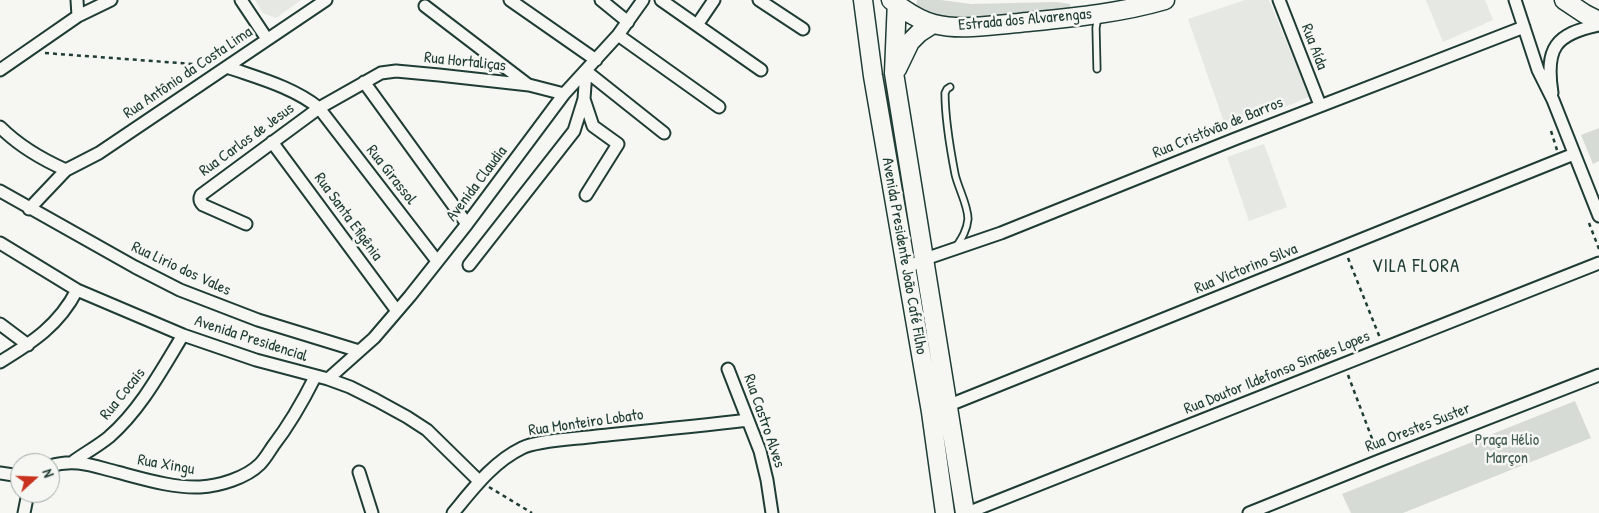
<!DOCTYPE html>
<meta charset="utf-8">
<style>
body{margin:0}
#map{position:relative;width:1599px;height:513px;overflow:hidden;background:#f6f6f2;font-family:"Patrick Hand",sans-serif}
canvas{display:block}
.north{position:absolute;left:10px;top:453px;width:50px;height:50px;box-sizing:border-box;background:#f6f6f2;border:1px solid #a0aca6;border-radius:50%;rotate:70deg;font-size:14px;font-weight:700;line-height:20px;text-align:center;color:#1f3d34}
.north::after{content:'';display:block;margin:auto;width:18px;height:22px;background:#c8321e;clip-path:polygon(50% 0,100% 100%,50% 72%,0 100%)}
</style>
<div id="map">
<canvas width="1599" height="513"></canvas>
<div class="north">N</div>
</div>
<script>
const ctx = document.querySelector('canvas').getContext('2d');
ctx.lineJoin = 'round';
function fill(path, color) { ctx.fillStyle = color; ctx.fill(path, 'evenodd'); }
function trace(path, color, width, dash) { ctx.strokeStyle = color; ctx.lineWidth = width; ctx.lineCap = dash ? 'butt' : 'round'; ctx.setLineDash(dash || []); ctx.stroke(path); }
function drawText(font, color, halo, rows, align = 'center') {
  ctx.font = font + ' "Patrick Hand",sans-serif'; ctx.lineWidth = 5; ctx.setLineDash([]); ctx.textBaseline = 'middle'; ctx.strokeStyle = halo; ctx.fillStyle = color; for (const [text, x, y, turn = 0] of rows) {
    ctx.save(); ctx.translate(x, y); ctx.rotate((+turn || 0) * Math.PI / 180); ctx.textAlign = isNaN(turn) ? turn : align; if (halo) ctx.strokeText(text, 0, 0); ctx.fillText(text, 0, 0); ctx.restore();
  }
}
fill(new Path2D(`
 M 255,0 L 301,0 L 276,18 L 263,13 Z
 M 1245,0 L 1269,0 L 1309,97 L 1227,131 L 1188,19 Z
 M 1426,0 L 1485,0 L 1493,20 L 1443,42 Z
 M 1264,144 L 1287,207 L 1249,221 L 1227,157 Z`), '#e6e8e4');
fill(new Path2D(`
 M 917,0 L 941,0 L 971,4 L 1056,2 L 1070,4 L 1071,9 L 950,22 L 916,11 Z
 M 1599,128 L 1599,161 L 1593,164 L 1581,135 Z
 M 1575,401 L 1591,438 L 1403,513 L 1351,513 L 1342,494 Z`), '#d6dbd6');
const service = new Path2D(`
 M 1097,69 L 1096,28 L 1098,16
 M 950,87 L 947,89 L 945,93 C 945,120 950,148 955,174 C 958,188 968,205 968,219 C 967,230 962,238 956,247`);
const minor = new Path2D(`
 M 77,0 L 78,16
 M 241,0 L 267,39
 M 510,0 L 596,60
 M 601,0 L 628,22
 M 661,0 L 761,70
 M 759,0 L 803,29
 M 1279,0 L 1320,105
 M 1515,0 L 1538,70 L 1553,100 L 1599,216
 M 425,6 L 527,84
 M 697,25 L 714,0
 M 618,35 L 719,107
 M 227,67 C 258,78 293,87 319,108 L 437,261
 M 0,70 L 78,16 L 111,0
 M 364,82 L 467,224
 M 1552,93 C 1545,48 1555,34 1599,25
 M 584,99 L 593,126 L 618,144 L 586,195
 M 0,127 C 19,146 41,159 66,170
 M 272,142 L 397,311
 M 0,191 L 135,267 L 180,290 L 258,320 L 359,351
 M 29,209 L 66,170 L 99,153 L 326,0
 M 246,224 L 203,205 C 200,202 199,199 201,195 L 319,108 L 381,73 L 396,71 L 439,75 L 529,85 L 564,94
 M 0,243 L 77,290 L 183,335 L 256,360 L 328,379 L 350,387 L 376,400 L 407,417 L 427,430 L 479,481
 M 469,265 L 574,131 L 584,99 L 586,71 L 664,133
 M 906,268 L 925,259 L 1001,233 L 1235,139 L 1524,27
 M 0,324 L 28,345
 M 0,362 C 33,342 59,325 77,290
 M 728,369 L 760,451 L 767,480 L 772,513
 M 328,379 L 374,338 L 410,296 L 467,224 L 564,94 L 618,35 L 643,0
 M 942,408 L 1574,154
 M 74,461 C 85,453 98,446 109,437 C 141,409 161,371 183,335
 M 50,466 C 75,458 93,466 117,472 C 144,479 172,488 200,487 C 219,486 246,478 260,464 C 265,459 269,452 273,446 C 290,424 303,401 315,377
 M 359,472 L 372,513
 M 0,473 L 20,476
 M 24,513 L 28,493
 M 453,513 C 473,489 493,462 522,448 C 538,440 577,439 597,436 C 647,431 698,426 748,420
 M 967,513 L 1599,263
 M 1249,513 L 1381,460 L 1599,375`);
const primary = new Path2D(`
 M 863,0 L 873,76 L 931,412 L 945,513
 M 891,0 C 904,10 918,20 934,24 C 961,31 991,25 1018,23 C 1067,18 1117,14 1165,0
 M 897,0 L 894,73 L 965,513
 M 1564,0 L 1585,14 L 1599,21
 M 897,69 L 910,42 L 919,33 L 933,24`);
trace(service, '#1f3d34', 9);
trace(minor, '#1f3d34', 15);
trace(primary, '#1f3d34', 21);
trace(new Path2D(`
 M 45,53 L 206,65
 M 1551,131 L 1557,150
 M 1589,223 L 1599,249
 M 1348,258 L 1380,338
 M 1348,375 L 1376,449
 M 489,487 L 532,513`), '#1f3d34', 2.5, [4, 4]);
trace(service, '#f6f6f2', 5.5);
trace(minor, '#f6f6f2', 11);
trace(primary, '#f6f6f2', 18);
drawText('16px', '#1f3d34', '#f6f6f2', [
 ["Estrada dos Alvarengas",1025,20,-5],
 ["Rua Aída",1314,47,69],
 ["Rua Hortaliças",465,62,6],
 ["Rua Antônio da Costa Lima",188,73,-34],
 ["Rua Cristóvão de Barros",1218,128,-22],
 ["Rua Carlos de Jesus",247,140,-36],
 ["Rua Girassol",391,175,52],
 ["Avenida Claudia",477,184,-53],
 ["Rua Santa Efigênia",348,217,54],
 ["Avenida Presidente João Café Filho",904,256,80],
 ["Rua Lirio dos Vales",181,269,25],
 ["Rua Victorino Silva",1246,269,-22],
 ["Avenida Presidencial",251,339,18],
 ["Rua Doutor Ildefonso Simões Lopes",1277,373,-22],
 ["Rua Cocais",123,394,-51],
 ["Rua Castro Alves",764,421,71],
 ["Rua Monteiro Lobato",586,423,-8],
 ["Rua Orestes Suster",1418,428,-21],
 ["Rua Xingu",166,465,10]
]);
drawText('16px', '#445d54', '#f6f6f2', [
 ["Praça Hélio",1507,441],
 ["Marçon",1507,459]
]);
ctx.letterSpacing = '1px';
drawText('19px', '#1f3d34', '#f6f6f2', [
 ["VILA FLORA",1416,267]
]);
ctx.letterSpacing = '0px';
</script>
